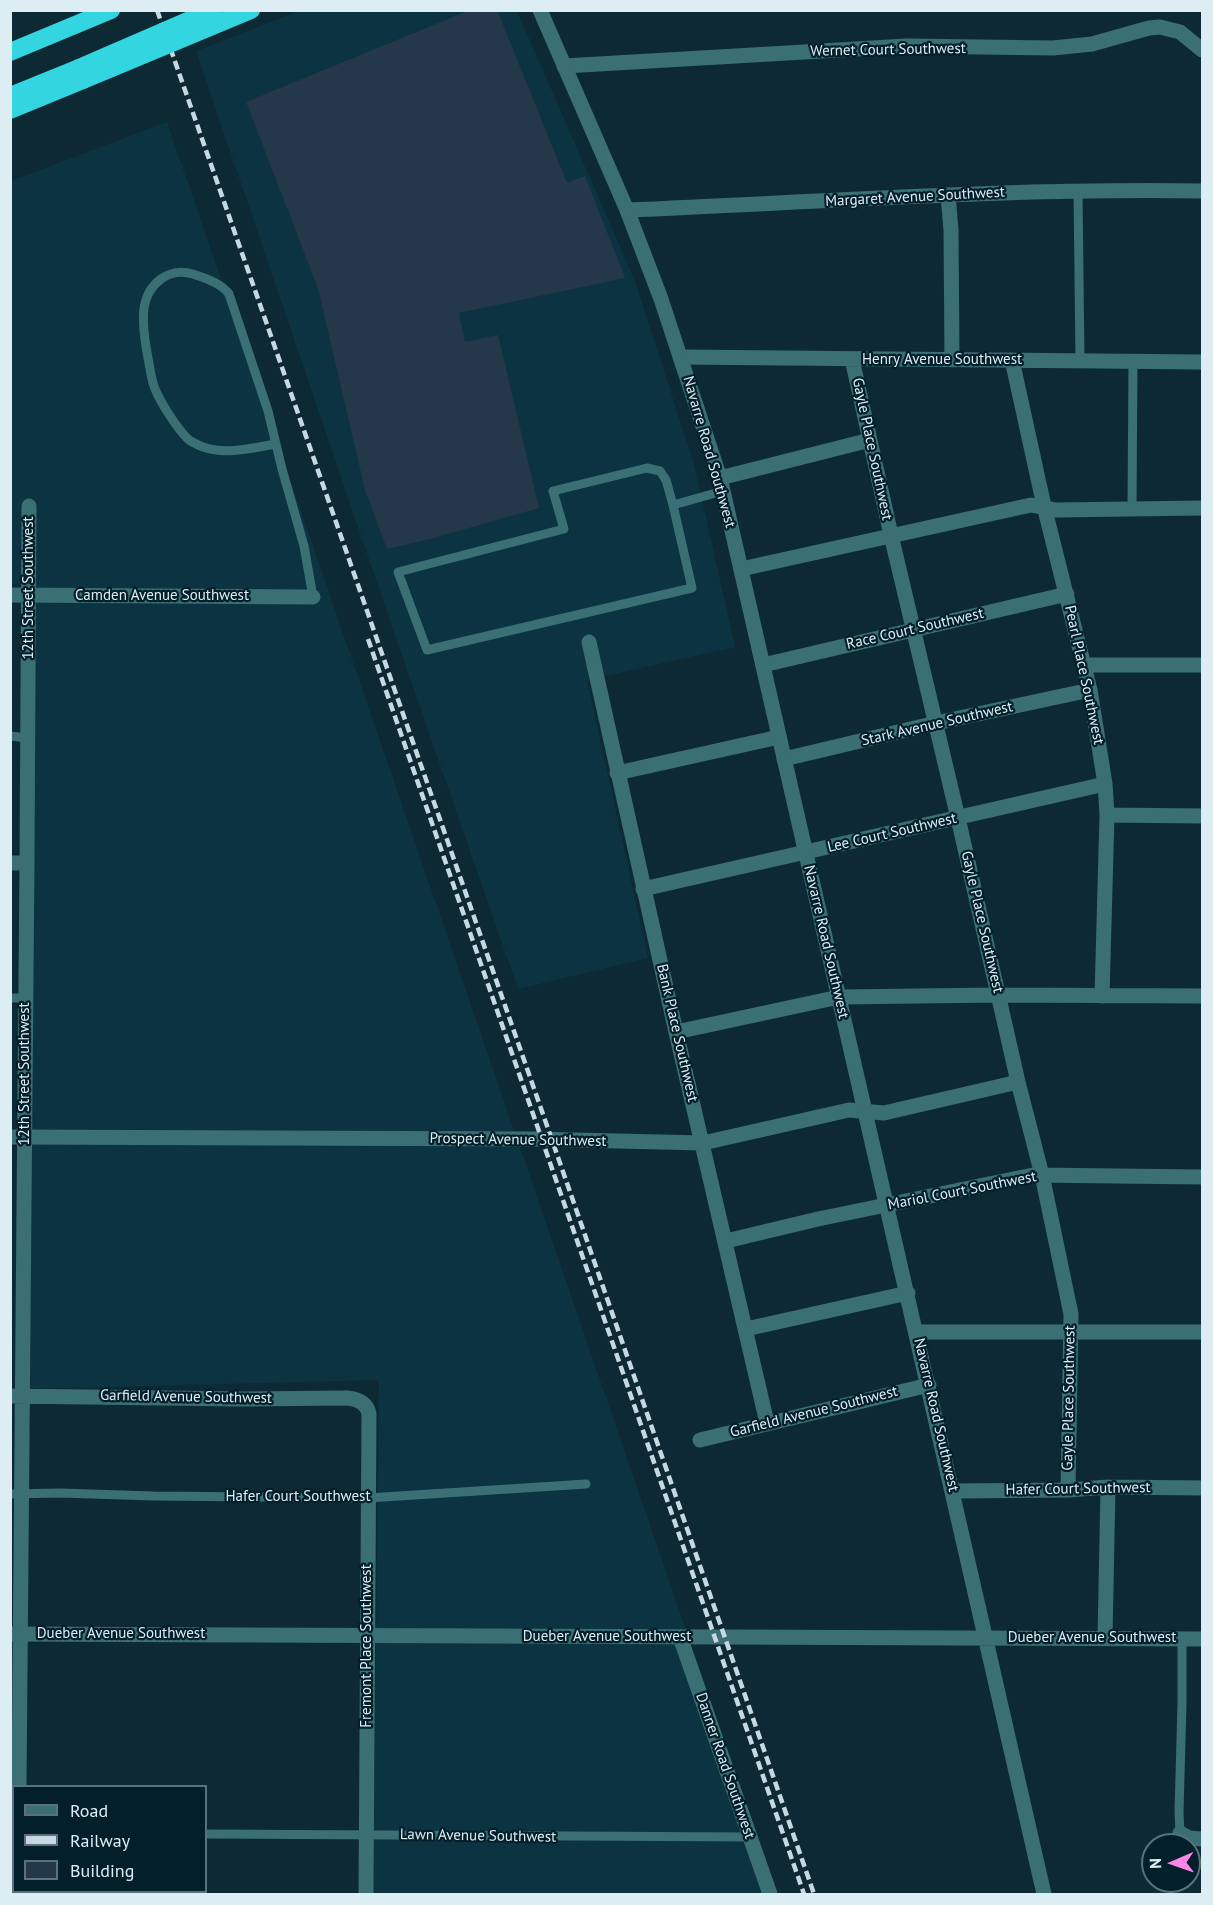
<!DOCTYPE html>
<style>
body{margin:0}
#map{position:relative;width:1213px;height:1905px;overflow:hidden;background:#0d2a34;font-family:"PT Sans",sans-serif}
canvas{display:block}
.frame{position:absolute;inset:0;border:12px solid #ddedf4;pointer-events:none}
.legend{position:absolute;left:12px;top:1785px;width:195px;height:108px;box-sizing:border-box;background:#03202a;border:2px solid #5a727b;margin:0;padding:8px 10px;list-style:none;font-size:18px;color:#ddedf4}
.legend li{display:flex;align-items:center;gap:12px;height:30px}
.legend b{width:30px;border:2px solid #5a727b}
.north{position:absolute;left:1141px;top:1833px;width:60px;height:60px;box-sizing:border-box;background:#03202a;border:2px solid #5a727b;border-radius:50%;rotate:268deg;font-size:16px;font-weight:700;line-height:24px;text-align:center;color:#ddedf4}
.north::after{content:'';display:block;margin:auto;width:21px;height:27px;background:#fb86e5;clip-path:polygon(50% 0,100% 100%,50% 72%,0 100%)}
</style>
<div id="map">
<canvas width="1213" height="1905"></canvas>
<div class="frame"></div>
<ul class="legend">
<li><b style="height:8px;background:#3a6f73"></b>Road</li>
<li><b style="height:8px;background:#c7d9e0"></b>Railway</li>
<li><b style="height:16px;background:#253849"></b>Building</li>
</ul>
<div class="north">N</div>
</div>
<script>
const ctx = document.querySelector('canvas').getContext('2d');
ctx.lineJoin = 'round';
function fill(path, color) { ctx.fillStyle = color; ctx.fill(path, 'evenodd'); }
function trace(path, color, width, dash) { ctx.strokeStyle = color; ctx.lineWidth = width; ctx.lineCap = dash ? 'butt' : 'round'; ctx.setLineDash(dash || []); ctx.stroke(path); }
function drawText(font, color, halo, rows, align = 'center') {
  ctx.font = font + ' "PT Sans",sans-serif'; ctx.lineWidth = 4.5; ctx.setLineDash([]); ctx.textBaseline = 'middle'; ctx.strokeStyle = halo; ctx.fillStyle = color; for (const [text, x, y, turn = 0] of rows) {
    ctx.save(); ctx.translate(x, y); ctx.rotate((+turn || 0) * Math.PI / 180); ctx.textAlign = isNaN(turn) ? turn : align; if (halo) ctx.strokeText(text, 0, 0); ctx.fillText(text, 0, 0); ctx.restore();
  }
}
fill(new Path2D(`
 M 299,11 L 517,11 L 635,281 L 694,464 L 735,647 L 587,680 L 648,958 L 518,989 L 388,615 L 196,51 Z
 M 167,122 L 777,1894 L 373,1894 L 379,1380 L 30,1389 L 36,585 L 11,584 L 11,181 Z`), '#0b3341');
fill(new Path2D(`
 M 470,10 L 497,10 L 567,183 L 585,176 L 625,278 L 459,313 L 465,342 L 498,335 L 539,508 L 430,539 L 387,549 L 365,490 L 318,288 L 246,102 Z`), '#253849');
trace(new Path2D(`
 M 1078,191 L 1080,361
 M 276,444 C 252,448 226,455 203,447 C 198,445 191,442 187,438 C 176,427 161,403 155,389 C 151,380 150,367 148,358 C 145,342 142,324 144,308 C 148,283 169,267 193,274 C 205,278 221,283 229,294 L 268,411 L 282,469 L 304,546 L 313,597
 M 673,505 L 666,480 L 660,471 L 647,468 L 553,491 L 564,529 L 398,572 L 427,650 L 692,588 L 673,505 L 723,491
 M 1132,508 L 1133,362
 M 10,736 L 28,738
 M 10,998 L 26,998
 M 10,1494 L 61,1493 L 153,1496 L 368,1498 L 586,1484
 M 10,1833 L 14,1833
 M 1180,1833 L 1179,1812 L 1182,1703 L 1182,1639
 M 206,1834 L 750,1837`), '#3a6f73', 9);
trace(new Path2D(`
 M 564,66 L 907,46 L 1053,48 L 1092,44 L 1149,28 L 1160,27 L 1180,32 L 1202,50
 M 948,195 L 951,230 L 952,360
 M 627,210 C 819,202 1010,188 1202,191
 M 681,357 L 1202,362
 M 852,359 L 891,535 L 958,818 L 1018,1082 L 1042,1175 L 1071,1314 L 1068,1490
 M 1012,360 L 1044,506 L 1090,690 L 1105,784 L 1107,815 L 1102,996
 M 720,478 L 870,440
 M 741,569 L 1031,505 L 1056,510 L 1202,508
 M 10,595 L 313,597
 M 589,642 L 676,1032 L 767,1423
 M 763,665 L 1067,594
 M 1084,665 L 1202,665
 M 784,759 L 936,723 L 1090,690
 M 617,773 L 779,737
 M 1107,815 L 1202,816
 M 10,863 L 27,863
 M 643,889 L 1105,784
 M 676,1032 L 839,997 L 998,995 L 1202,996
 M 10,1137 L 533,1139 L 703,1143 L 849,1110 L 884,1113 L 1018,1082
 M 726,1241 L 818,1219 L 1033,1175 L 1202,1177
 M 746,1329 L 908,1293
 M 916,1332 L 1202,1332
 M 10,1396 L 241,1399 L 347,1398 C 358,1399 367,1403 369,1414 L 366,1894
 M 700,1440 L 929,1385
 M 953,1491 L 1068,1490 L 1108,1487 L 1202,1488
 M 680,1637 L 770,1894
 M 1105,1638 L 1108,1487
 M 19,1786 L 27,863 L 29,506
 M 1180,1833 L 1189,1838 L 1202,1839
 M 18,1894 L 18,1892`), '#3a6f73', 15);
trace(new Path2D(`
 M 540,10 L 627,210 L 661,299 L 720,478 L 1044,1894
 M 10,1634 L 1202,1639`), '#3a6f73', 15);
trace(new Path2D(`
 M 10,52 L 111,10
 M 10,96 L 79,68
 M 10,110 L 83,80`), '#32d5e0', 18);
trace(new Path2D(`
 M 157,10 L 552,1140 L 814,1894
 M 368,639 L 804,1894`), '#c7d9e0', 4.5, [9, 4.5]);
trace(new Path2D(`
 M 79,68 L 213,10
 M 83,80 L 251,10`), '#32d5e0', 18);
drawText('15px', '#ddedf4', '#03202a', [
 ["Wernet Court Southwest",888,50,-1],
 ["Margaret Avenue Southwest",915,197,-3],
 ["Henry Avenue Southwest",942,360],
 ["Gayle Place Southwest",872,449,78],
 ["Navarre Road Southwest",709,452,74],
 ["12th Street Southwest",29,588,-90],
 ["Camden Avenue Southwest",162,596],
 ["Race Court Southwest",915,629,-13],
 ["Pearl Place Southwest",1084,675,78],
 ["Stark Avenue Southwest",937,724,-13],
 ["Lee Court Southwest",892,833,-13],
 ["Gayle Place Southwest",982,922,77],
 ["Navarre Road Southwest",826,942,77],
 ["Bank Place Southwest",677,1033,77],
 ["12th Street Southwest",25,1074,-90],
 ["Prospect Avenue Southwest",518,1140,1],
 ["Mariol Court Southwest",962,1191,-11],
 ["Garfield Avenue Southwest",186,1397,1],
 ["Gayle Place Southwest",1069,1398,-89],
 ["Garfield Avenue Southwest",814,1412,-14],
 ["Navarre Road Southwest",936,1415,77],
 ["Hafer Court Southwest",1078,1489,-1],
 ["Hafer Court Southwest",298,1497],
 ["Dueber Avenue Southwest",121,1634],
 ["Dueber Avenue Southwest",607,1637],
 ["Dueber Avenue Southwest",1092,1638],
 ["Fremont Place Southwest",367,1646,-90],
 ["Danner Road Southwest",725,1766,71],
 ["Lawn Avenue Southwest",478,1836,1]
]);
</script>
